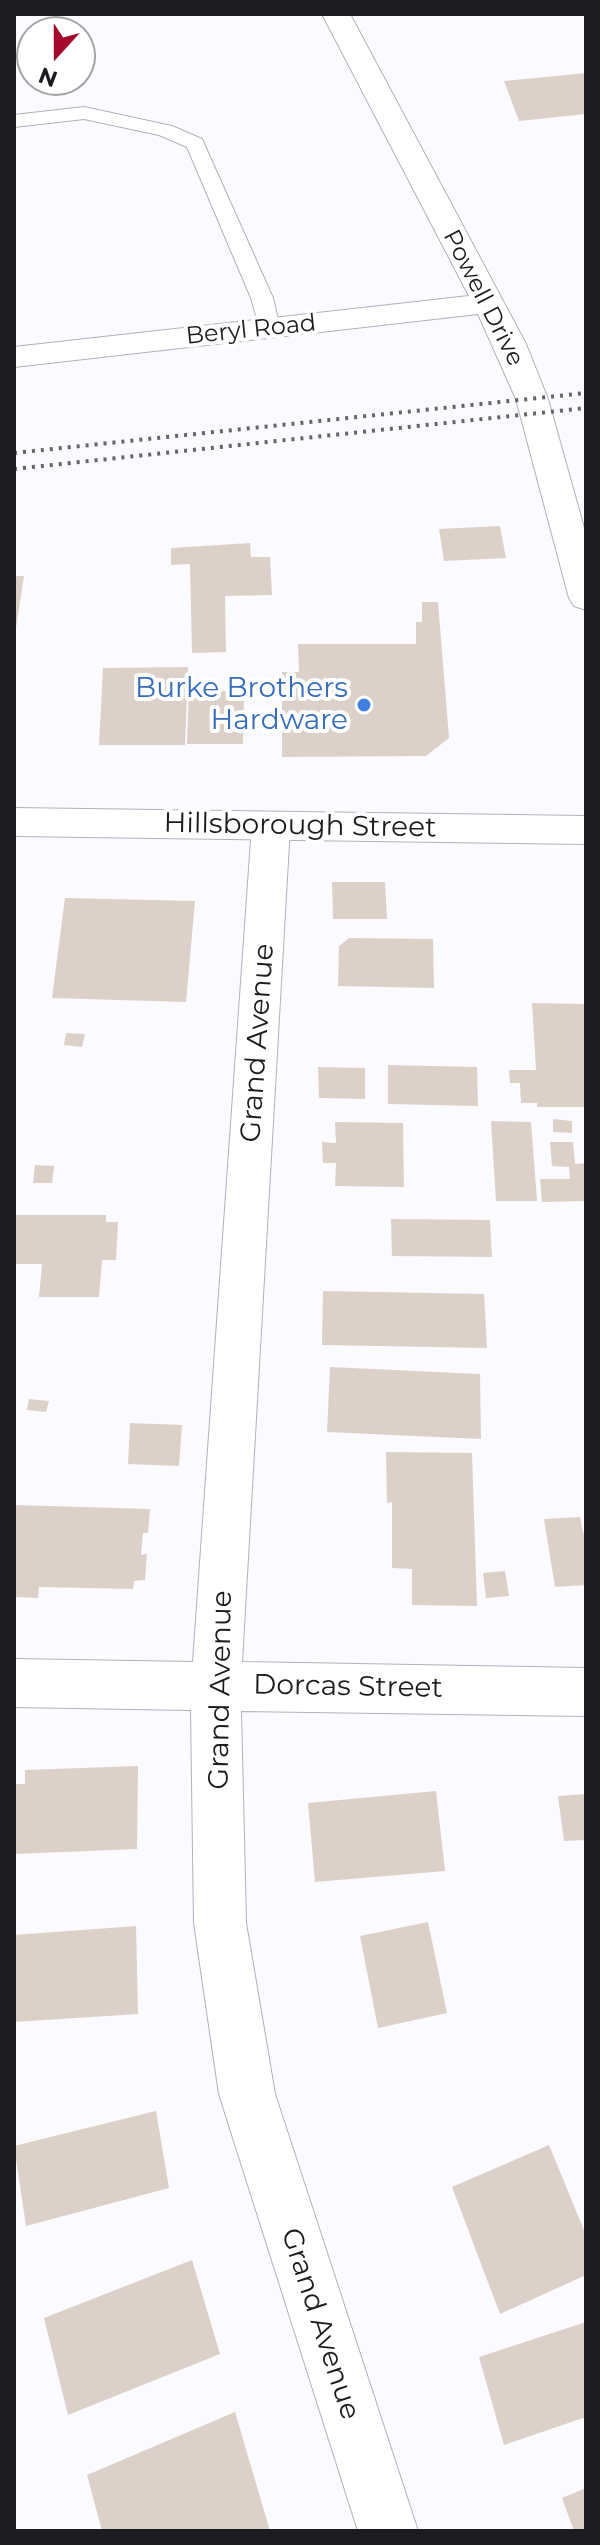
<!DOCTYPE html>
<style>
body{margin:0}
#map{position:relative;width:600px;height:2545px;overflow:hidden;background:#fafaff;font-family:Montserrat,sans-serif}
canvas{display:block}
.frame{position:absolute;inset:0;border:16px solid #1c1c20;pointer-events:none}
.north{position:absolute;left:16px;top:16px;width:80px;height:80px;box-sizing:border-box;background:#fff;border:2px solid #a4a4a6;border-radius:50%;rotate:201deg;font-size:22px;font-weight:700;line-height:32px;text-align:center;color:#1c1c20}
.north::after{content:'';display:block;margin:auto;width:28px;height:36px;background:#a4082c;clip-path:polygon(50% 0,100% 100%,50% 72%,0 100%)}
</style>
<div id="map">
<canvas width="600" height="2545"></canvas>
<div class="frame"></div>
<div class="north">N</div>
</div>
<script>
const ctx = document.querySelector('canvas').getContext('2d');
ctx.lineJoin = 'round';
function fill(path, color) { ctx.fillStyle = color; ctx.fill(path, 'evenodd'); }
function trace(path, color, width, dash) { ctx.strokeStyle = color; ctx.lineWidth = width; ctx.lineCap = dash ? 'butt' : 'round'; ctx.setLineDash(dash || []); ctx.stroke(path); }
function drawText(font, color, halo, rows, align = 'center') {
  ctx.font = font + ' Montserrat,sans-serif'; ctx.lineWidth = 8; ctx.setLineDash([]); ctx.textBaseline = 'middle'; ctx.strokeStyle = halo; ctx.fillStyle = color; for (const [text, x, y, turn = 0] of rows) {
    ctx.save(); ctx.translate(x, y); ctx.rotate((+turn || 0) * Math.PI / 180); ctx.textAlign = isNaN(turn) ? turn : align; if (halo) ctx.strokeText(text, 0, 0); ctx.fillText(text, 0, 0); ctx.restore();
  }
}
fill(new Path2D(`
 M 586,73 L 586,114 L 519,121 L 504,81 Z
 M 500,526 L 506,558 L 444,561 L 439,529 Z
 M 250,543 L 251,557 L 270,557 L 272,595 L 225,596 L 226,652 L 192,653 L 190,564 L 171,565 L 171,548 Z
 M 14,576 L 24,576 L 16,628 L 14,628 Z
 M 422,602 L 438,602 L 449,738 L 426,756 L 282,757 L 282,672 L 299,672 L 298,644 L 416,644 L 416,622 L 422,622 Z
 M 188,667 L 185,745 L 99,745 L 103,668 Z
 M 189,691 L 244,691 L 243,744 L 187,744 Z
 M 332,882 L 385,882 L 387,919 L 333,919 Z
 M 65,898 L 195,901 L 186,1002 L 52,998 Z
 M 349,938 L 433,939 L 434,988 L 338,986 L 339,946 Z
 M 532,1003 L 586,1004 L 586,1107 L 537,1107 L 537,1103 L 521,1103 L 520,1083 L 510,1083 L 509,1070 L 536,1070 Z
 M 66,1033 L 85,1034 L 82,1047 L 64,1045 Z
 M 388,1065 L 477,1067 L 478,1106 L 388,1104 Z
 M 318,1067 L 365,1068 L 365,1099 L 319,1098 Z
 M 553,1119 L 572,1121 L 572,1133 L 553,1132 Z
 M 491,1121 L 531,1122 L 537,1201 L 496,1201 Z
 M 335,1122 L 403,1123 L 404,1187 L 335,1186 L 336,1163 L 323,1163 L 322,1142 L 336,1143 Z
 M 550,1142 L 573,1142 L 575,1164 L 586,1163 L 586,1201 L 542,1202 L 540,1179 L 570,1179 L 569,1167 L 552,1166 Z
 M 35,1165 L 54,1166 L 52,1183 L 33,1183 Z
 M 14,1215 L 106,1215 L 106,1222 L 118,1222 L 116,1260 L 102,1260 L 99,1297 L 39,1297 L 42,1264 L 14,1264 Z
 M 391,1219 L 490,1220 L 492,1257 L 392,1256 Z
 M 323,1291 L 484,1294 L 487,1348 L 322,1345 Z
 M 330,1367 L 480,1374 L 481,1439 L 327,1432 Z
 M 29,1399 L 49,1401 L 46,1412 L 27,1410 Z
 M 130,1423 L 182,1425 L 179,1466 L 128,1464 Z
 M 386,1452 L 472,1453 L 477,1606 L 412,1605 L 412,1569 L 392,1568 L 392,1502 L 387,1503 Z
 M 15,1505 L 150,1509 L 148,1533 L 143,1533 L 141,1555 L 147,1554 L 145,1580 L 134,1581 L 133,1589 L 39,1587 L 38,1598 L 14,1597 Z
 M 580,1517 L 583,1533 L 586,1533 L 586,1585 L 555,1587 L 544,1519 Z
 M 505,1571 L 509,1596 L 486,1598 L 483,1573 Z
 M 138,1766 L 137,1849 L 14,1854 L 14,1784 L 25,1784 L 25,1770 Z
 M 436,1791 L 445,1871 L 315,1882 L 308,1803 Z
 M 586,1794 L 586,1840 L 564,1841 L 558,1796 Z
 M 428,1922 L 447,2013 L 378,2028 L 360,1936 Z
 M 136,1926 L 138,2014 L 14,2022 L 14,1935 Z
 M 156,2111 L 169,2188 L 26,2226 L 14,2146 Z
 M 549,2145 L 586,2235 L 586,2275 L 500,2314 L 452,2187 Z
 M 192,2260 L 220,2354 L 68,2415 L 44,2318 Z
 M 586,2322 L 586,2417 L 504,2445 L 479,2357 Z
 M 235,2412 L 270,2531 L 102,2531 L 87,2475 Z
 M 586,2488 L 586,2531 L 574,2531 L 562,2498 Z`), '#dcd1c9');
const lane = new Path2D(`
 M 84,107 L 172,126 L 202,139 L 273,298 L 280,328 L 277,333 L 261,333 L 251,298 L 187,147 L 159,135 L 84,119 L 14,127 L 14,115 Z`);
const street = new Path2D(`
 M 271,812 L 284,816 L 290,826 L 242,1662 L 586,1668 L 586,1716 L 241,1711 L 246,1923 L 275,2094 L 418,2531 L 358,2531 L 219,2094 L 194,1923 L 191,1710 L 14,1707 L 14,1659 L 193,1662 L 252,826 L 258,816 Z`);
const secondary = new Path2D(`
 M 322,14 L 350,14 L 526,344 L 548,399 L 586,535 L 586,610 L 574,606 L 569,598 L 516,399 L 478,314 L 14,367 L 14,347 L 469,296 Z`);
const primary = new Path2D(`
 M 14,808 L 586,816 L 586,844 L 14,836 Z`);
trace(lane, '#b1b1bc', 2);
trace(street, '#b1b1bc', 2);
trace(secondary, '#b1b1bc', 2);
trace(primary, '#b1b1bc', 2);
fill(lane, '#fff');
fill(street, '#fff');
fill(secondary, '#fff');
fill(primary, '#fff');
trace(new Path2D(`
 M 14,453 L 586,393
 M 14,469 L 586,408`), '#65656a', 4, [3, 6]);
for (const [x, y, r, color] of [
 [364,705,8,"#3f7fe0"]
]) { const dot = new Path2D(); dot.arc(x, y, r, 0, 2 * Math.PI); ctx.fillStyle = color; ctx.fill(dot); trace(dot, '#fff', 3); }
drawText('24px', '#1c1c20', '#fff', [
 ["Powell Drive",483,298,63],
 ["Beryl Road",251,330,-6]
]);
drawText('28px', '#366cbe', '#fff', [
 ["Burke Brothers",348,689],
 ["Hardware",348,721]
], 'right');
drawText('28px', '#1c1c20', '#fff', [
 ["Hillsborough Street",300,826,1],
 ["Grand Avenue",258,1043,-86],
 ["Dorcas Street",348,1687,1],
 ["Grand Avenue",221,1690,-89],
 ["Grand Avenue",320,2324,72]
]);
</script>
